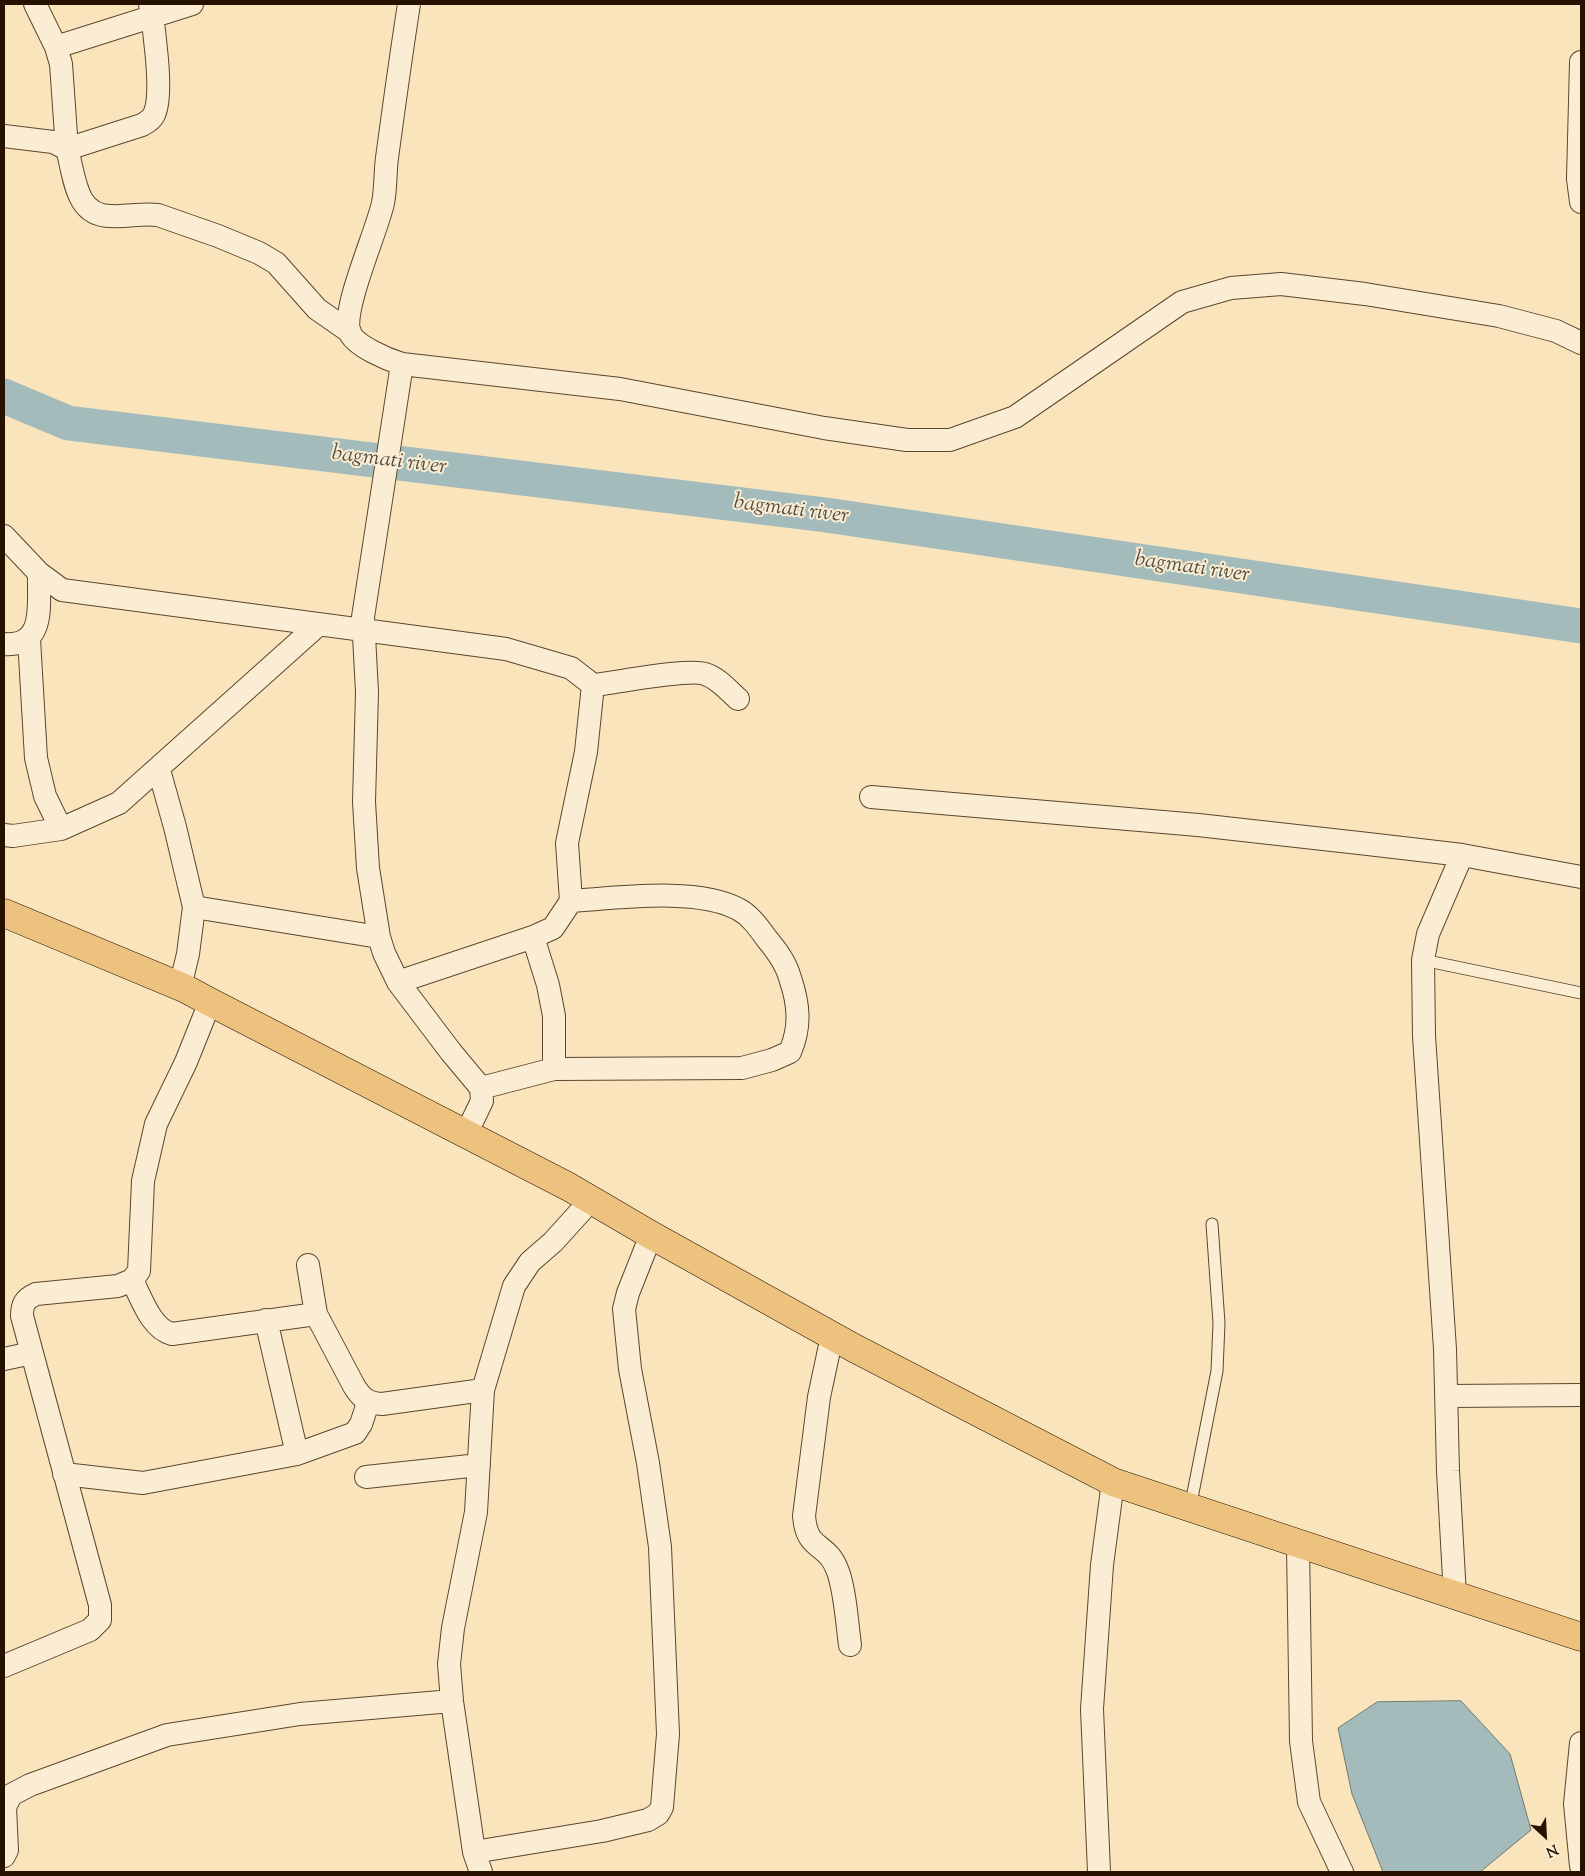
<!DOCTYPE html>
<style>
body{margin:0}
#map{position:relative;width:1585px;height:1876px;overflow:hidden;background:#f9e4bc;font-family:"Sorts Mill Goudy",serif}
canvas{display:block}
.frame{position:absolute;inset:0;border:5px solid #271200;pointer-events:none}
.north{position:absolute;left:1520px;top:1811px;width:50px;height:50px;-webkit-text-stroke:4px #fbedd3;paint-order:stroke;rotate:155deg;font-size:14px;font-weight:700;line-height:20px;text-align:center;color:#271200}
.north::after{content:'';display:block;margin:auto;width:18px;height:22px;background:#271200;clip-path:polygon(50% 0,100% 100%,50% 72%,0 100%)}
</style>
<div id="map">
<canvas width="1585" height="1876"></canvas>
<div class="frame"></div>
<div class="north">N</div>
</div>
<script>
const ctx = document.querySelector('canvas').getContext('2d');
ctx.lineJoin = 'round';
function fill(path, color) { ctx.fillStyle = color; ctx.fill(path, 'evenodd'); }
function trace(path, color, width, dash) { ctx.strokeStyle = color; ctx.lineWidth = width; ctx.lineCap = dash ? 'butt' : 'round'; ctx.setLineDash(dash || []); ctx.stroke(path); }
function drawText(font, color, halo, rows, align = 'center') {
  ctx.font = font + ' "Sorts Mill Goudy",serif'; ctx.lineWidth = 4; ctx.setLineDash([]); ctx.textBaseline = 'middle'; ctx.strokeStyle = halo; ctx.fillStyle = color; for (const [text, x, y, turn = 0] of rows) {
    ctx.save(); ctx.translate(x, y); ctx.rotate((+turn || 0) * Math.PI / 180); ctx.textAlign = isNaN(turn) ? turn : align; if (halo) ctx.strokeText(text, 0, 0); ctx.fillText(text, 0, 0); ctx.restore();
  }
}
const water = new Path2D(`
 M 1461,1701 L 1510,1754 L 1531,1830 L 1480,1872 L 1383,1872 L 1352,1794 L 1338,1728 L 1377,1702 Z`);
fill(water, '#a3bcbb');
trace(water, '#717870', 1);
trace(new Path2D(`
 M 4,396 L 68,423 L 826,515 L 1581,626`), '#a3bcbb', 35);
const lane = new Path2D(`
 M 1423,960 L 1581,993
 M 1190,1508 L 1217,1371 L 1219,1323 L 1212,1224`);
const street = new Path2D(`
 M 35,4 L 56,47 L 61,64 L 67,149 L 142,125 C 147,122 153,119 155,112 C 163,92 154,27 150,4
 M 409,4 C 401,55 394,106 387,158 C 385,172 386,188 383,203 C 377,231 343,306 349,331 C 354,346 389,360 402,364 L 620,389 L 824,428 L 907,440 L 950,440 L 1015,417 L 1182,302 L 1231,288 L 1281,284 L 1365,294 L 1499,316 L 1556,331 L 1581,343
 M 56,47 L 192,4
 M 1581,62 L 1578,179 L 1581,202
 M 4,136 L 53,142 L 67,149 C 75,177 75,216 111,216 C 127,217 142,213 158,215 L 218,236 L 259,253 L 276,263 L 317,309 L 350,332
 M 402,364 L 363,617 L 367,692 L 364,802 L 368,868 L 379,937 L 384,953 L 398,982 L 451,1052 L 481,1088 L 482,1101 L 466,1134
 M 4,536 L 39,573 L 62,590 L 506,649 L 571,668 L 593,685 L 586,752 L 567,843 L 571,901 L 553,928 L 533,937 L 398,982
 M 29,639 L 36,758 L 45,796 L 61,829
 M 4,644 C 47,647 38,603 39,573
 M 593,685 C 615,683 688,668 705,674 C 718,678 728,690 738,699
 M 159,770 L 175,827 L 194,907 L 188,954 L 180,987
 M 871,797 L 1198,825 L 1368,844 L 1462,855 L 1581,877
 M 4,835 L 13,836 L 61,829 L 119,803 L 318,625
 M 194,907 L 379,937
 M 533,937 L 548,985 L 554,1016 L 554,1069
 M 481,1088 L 554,1069 L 742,1068 L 772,1060 L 790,1052 C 801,1027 799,1004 790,978 C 786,963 777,951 767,939 C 759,928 750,915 738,909 C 697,887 618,898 571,901
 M 308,1265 L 316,1314 L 354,1386 C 362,1399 368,1403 382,1404 L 483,1390
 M 132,1280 C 141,1297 151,1329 172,1334 L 316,1314
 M 266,1320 L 297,1454
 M 832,1336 L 819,1397 L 804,1516 C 807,1552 826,1541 837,1569 C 845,1588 847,1623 850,1645
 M 4,1359 L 32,1353
 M 1447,1396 L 1581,1395
 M 64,1474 L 143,1483 L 297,1454 L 355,1433 L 361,1424 L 368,1403
 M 366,1477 L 479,1465
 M 1298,1545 L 1301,1741 L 1309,1802 L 1342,1872
 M 1455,1596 L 1448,1471 L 1445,1349 L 1424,1036 L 1423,960 L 1428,934 L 1462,855
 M 4,1666 L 90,1630 L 100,1620 L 100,1605 L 22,1316 C 22,1304 25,1299 36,1294 L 118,1286 L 132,1280 L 139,1271 L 143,1181 L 156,1124 L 186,1062 L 210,1002
 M 1581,1743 L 1575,1804 L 1581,1866
 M 474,1852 L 602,1831 L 648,1820 L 658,1814 L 662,1807 L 668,1734 L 660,1547 L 648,1463 L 630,1369 L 624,1309 L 628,1293 L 651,1235
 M 4,1856 L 7,1850 L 5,1807 L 11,1795 L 30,1785 L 167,1735 L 300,1714 L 452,1701
 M 481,1872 L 474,1852 L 452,1701 L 449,1664 L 453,1628 L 476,1512 L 483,1390 L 514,1286 L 530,1262 L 553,1242 L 591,1200
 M 1099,1872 L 1092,1709 L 1102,1565 L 1113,1482`);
const primary = new Path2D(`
 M 4,913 L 184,988 L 210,1002 L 569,1187 L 651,1235 L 854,1348 L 1113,1482 L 1581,1637`);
trace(lane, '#5c462f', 13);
trace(street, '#5c462f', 24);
trace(primary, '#271200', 29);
trace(lane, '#fbedd3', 11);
trace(street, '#fbedd3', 22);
trace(primary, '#ecc27e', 28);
drawText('italic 22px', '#524e41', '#fbedd3', [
 ["bagmati river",389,462,7],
 ["bagmati river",791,511,7],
 ["bagmati river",1192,569,8]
]);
</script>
